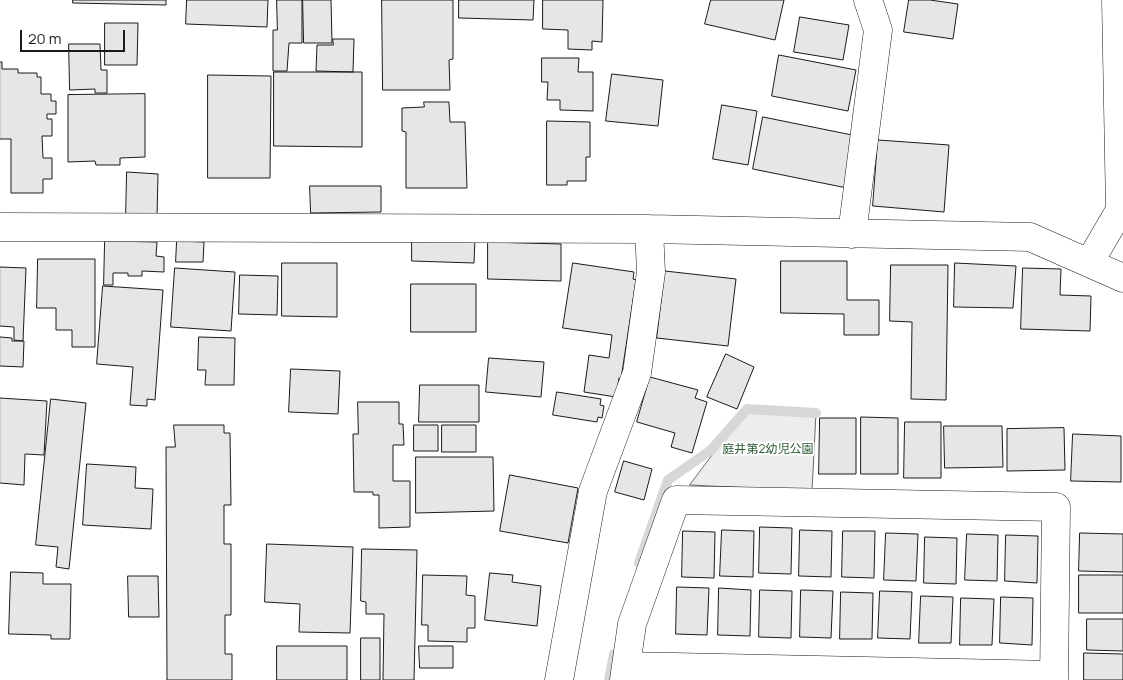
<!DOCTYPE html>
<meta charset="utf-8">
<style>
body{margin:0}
#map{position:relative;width:1123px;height:680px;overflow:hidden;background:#fff;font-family:Manrope,sans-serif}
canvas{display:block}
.scale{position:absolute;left:20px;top:30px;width:105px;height:22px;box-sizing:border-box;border:2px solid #1a1a1a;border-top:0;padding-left:6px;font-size:15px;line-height:18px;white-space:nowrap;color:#1a1a1a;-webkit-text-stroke:4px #fff;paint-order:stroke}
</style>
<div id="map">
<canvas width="1123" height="680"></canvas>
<div class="scale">20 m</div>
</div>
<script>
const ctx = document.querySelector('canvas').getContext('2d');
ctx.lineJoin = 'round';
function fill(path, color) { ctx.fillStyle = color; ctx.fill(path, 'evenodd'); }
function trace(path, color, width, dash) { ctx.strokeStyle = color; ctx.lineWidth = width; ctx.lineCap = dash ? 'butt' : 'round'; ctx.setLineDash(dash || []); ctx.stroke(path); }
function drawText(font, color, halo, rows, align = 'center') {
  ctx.font = font + ' Manrope,"Noto Sans JP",sans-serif'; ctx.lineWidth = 4; ctx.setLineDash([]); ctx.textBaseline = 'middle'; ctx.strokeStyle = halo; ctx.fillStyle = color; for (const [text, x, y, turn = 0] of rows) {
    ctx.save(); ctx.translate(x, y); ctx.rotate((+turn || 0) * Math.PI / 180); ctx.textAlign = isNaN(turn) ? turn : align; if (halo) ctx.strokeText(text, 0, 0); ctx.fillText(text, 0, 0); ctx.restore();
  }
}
const green = new Path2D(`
 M 747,409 L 816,413 L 812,491 L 690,485 Z`);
fill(green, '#ededed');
trace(green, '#6a6a6a', 1);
trace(new Path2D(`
 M 639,563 L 668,480 L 711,450 L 747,409 L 816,413
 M 609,680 L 614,654`), '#d7d7d7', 10);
const building = new Path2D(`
 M 73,0 L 166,0 L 166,5 L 73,3 Z
 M 187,0 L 268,0 L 267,27 L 186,24 Z
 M 277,0 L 302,0 L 302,43 L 289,43 L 287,71 L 273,71 L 273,30 L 277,30 Z
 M 303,0 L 331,0 L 332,43 L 304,43 Z
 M 382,0 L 453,0 L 453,59 L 449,60 L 450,90 L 383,90 Z
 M 459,0 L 534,0 L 533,20 L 459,18 Z
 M 543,0 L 603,0 L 602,42 L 592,41 L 592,50 L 568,49 L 568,30 L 543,29 Z
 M 711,0 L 784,0 L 775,40 L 705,24 Z
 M 909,0 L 930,0 L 958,4 L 953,39 L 904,32 Z
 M 800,17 L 849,25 L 843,60 L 794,52 Z
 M 105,23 L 138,23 L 137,65 L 105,65 Z
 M 333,39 L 354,39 L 353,72 L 316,71 L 317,45 L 333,45 Z
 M 69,44 L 100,44 L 101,70 L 107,70 L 107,93 L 95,93 L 95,89 L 70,90 Z
 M 779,55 L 856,70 L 848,111 L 772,96 Z
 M 542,58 L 579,58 L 578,72 L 593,72 L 593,111 L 560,110 L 560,100 L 547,100 L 548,82 L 542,82 Z
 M 0,62 L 2,62 L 2,69 L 18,69 L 18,73 L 37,73 L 37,77 L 41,77 L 41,94 L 51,94 L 51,101 L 56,101 L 56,114 L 47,114 L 47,119 L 52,119 L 52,136 L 42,136 L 43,158 L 52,158 L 52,179 L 43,179 L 43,193 L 11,193 L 11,139 L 0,139 Z
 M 274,72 L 362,72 L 362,147 L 274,146 Z
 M 612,74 L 663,80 L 658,126 L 606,121 Z
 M 208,75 L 271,76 L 270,178 L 208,178 Z
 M 145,94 L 145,157 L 120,158 L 120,165 L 96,165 L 95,161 L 68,162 L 68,95 Z
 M 424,102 L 449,102 L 450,122 L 465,122 L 467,188 L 406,188 L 406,132 L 402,131 L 402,108 L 424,107 Z
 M 722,105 L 757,111 L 748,165 L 713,159 Z
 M 763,117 L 857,136 L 847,188 L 753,169 Z
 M 547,121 L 590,122 L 590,157 L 586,157 L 586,181 L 567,181 L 567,185 L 547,185 Z
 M 878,140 L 949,145 L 944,212 L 873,206 Z
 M 127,172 L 158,174 L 157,217 L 126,216 Z
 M 310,186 L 381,186 L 381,212 L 311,213 Z
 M 412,237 L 475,238 L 474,263 L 412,261 Z
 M 105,241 L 157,242 L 156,256 L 164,257 L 164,272 L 142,271 L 142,276 L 128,276 L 128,273 L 113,273 L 113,285 L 104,285 Z
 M 177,241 L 204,242 L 203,262 L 176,262 Z
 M 488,242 L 561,244 L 561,281 L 488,279 Z
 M 38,259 L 95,259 L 95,347 L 72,347 L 72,330 L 56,330 L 56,308 L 37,308 Z
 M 781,261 L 847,261 L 847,300 L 879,300 L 879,335 L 844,335 L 844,314 L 781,313 Z
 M 282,263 L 337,263 L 337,317 L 282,316 Z
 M 573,263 L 634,272 L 633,279 L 636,280 L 621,379 L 619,378 L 616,397 L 584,392 L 589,355 L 609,358 L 612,335 L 563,328 Z
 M 955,263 L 1016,266 L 1013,308 L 954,307 Z
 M 891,265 L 948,265 L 946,400 L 911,399 L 912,322 L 890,321 Z
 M 0,267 L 26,268 L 23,341 L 14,340 L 14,327 L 0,326 Z
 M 175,268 L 235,272 L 231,331 L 171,327 Z
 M 1023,268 L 1061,269 L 1060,295 L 1091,296 L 1090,331 L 1021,329 Z
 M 665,271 L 736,279 L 728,346 L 657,338 Z
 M 240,275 L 278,276 L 277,315 L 239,314 Z
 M 411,284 L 476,284 L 476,332 L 411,332 Z
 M 103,286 L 163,290 L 155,400 L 147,399 L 147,406 L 130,405 L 133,367 L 97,364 Z
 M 0,337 L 12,338 L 12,341 L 24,341 L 23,367 L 0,366 Z
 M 199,337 L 235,338 L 234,385 L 205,385 L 206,370 L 198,370 Z
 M 726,354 L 754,367 L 737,409 L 707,397 Z
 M 489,358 L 544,362 L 541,397 L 486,392 Z
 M 291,369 L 340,371 L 338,414 L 289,412 Z
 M 650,377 L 698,390 L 695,398 L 707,402 L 692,453 L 671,447 L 675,433 L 637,422 Z
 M 420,385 L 479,385 L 479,422 L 419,422 Z
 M 557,392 L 601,399 L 600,405 L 604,406 L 602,418 L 598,417 L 597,422 L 553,415 Z
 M 0,398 L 47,401 L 44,455 L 25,454 L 24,485 L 0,483 Z
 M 51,399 L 86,403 L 69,569 L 56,567 L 58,547 L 36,545 Z
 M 358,402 L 399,402 L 399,424 L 403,424 L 404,445 L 393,445 L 393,481 L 410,481 L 410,527 L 379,528 L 379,495 L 373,495 L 373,492 L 354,492 L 353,434 L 358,434 Z
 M 861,417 L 898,418 L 898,474 L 861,474 Z
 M 820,418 L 856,418 L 856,474 L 819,474 Z
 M 905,422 L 941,422 L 941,478 L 904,478 Z
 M 174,425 L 224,425 L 224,433 L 230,433 L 231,505 L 224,505 L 224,544 L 231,544 L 231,615 L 225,615 L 225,654 L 232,654 L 232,680 L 167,680 L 166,447 L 175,447 Z
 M 414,425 L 438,425 L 438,451 L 414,451 Z
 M 442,425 L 476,425 L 476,452 L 442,452 Z
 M 944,426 L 1002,426 L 1003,467 L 945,468 Z
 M 1064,428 L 1065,470 L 1007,471 L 1007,429 Z
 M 1073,434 L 1121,436 L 1121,482 L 1071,481 Z
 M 416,457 L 493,457 L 494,511 L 416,513 Z
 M 624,461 L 652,469 L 644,500 L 615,492 Z
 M 87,464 L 136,467 L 135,488 L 153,489 L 151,529 L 83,525 Z
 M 510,475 L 578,488 L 568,543 L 500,531 Z
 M 760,527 L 792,528 L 791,574 L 759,573 Z
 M 722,530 L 754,531 L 753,577 L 720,576 Z
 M 800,530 L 832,531 L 831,577 L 799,576 Z
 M 683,531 L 715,532 L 714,578 L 682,577 Z
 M 843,531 L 875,531 L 874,578 L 842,577 Z
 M 886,533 L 918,534 L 916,581 L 884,580 Z
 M 1080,533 L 1123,534 L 1123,572 L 1079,571 Z
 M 967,534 L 998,535 L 997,581 L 965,580 Z
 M 1006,535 L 1038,536 L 1037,583 L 1005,581 Z
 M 925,537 L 957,538 L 956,584 L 924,583 Z
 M 267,544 L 353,547 L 350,633 L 299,632 L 300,604 L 265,602 Z
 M 362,549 L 417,550 L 414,680 L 383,680 L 384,614 L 366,614 L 366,602 L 361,601 Z
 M 11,572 L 43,573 L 43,584 L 71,584 L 70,639 L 51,639 L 51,635 L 9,634 Z
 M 490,573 L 513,575 L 512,582 L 541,586 L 537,626 L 485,620 Z
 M 423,575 L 467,576 L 466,595 L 475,596 L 475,628 L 467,628 L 467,642 L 428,641 L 428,625 L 422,625 Z
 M 1079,575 L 1123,575 L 1123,613 L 1079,613 Z
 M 128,576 L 158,576 L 159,617 L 129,617 Z
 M 677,587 L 709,588 L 707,635 L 676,634 Z
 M 719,588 L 751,590 L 750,636 L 718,635 Z
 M 760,590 L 792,591 L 791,638 L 759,637 Z
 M 801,590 L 833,591 L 831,638 L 800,637 Z
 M 880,591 L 912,592 L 910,639 L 878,638 Z
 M 841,592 L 873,593 L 872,639 L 840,639 Z
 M 921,596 L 953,597 L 951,643 L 919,643 Z
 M 1001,597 L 1033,598 L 1032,645 L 1000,643 Z
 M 961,598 L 994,599 L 992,645 L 960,645 Z
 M 1087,619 L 1123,619 L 1123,651 L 1087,650 Z
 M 361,638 L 380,638 L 380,680 L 361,680 Z
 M 277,646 L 347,646 L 347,680 L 277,680 Z
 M 419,646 L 453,646 L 453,668 L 420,668 Z
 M 1084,653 L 1123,654 L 1123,680 L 1084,680 Z`);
fill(building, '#e6e6e6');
trace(building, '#1a1a1a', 1);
const minor = new Path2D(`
 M 0,227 L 649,229 L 1030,237 L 1123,278
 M 852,234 L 878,30 L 868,0
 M 1089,263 L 1120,210 L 1116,0
 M 627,666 L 1054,675
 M 559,680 L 593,491 L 637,373 L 651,272 L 649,229
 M 624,680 L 632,624 L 676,500 L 1056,507 L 1054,680`);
trace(minor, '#1a1a1a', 29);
trace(minor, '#fff', 28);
drawText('12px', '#2b5a34', '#fff', [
 ["庭井第2幼児公園",768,450]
]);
</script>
